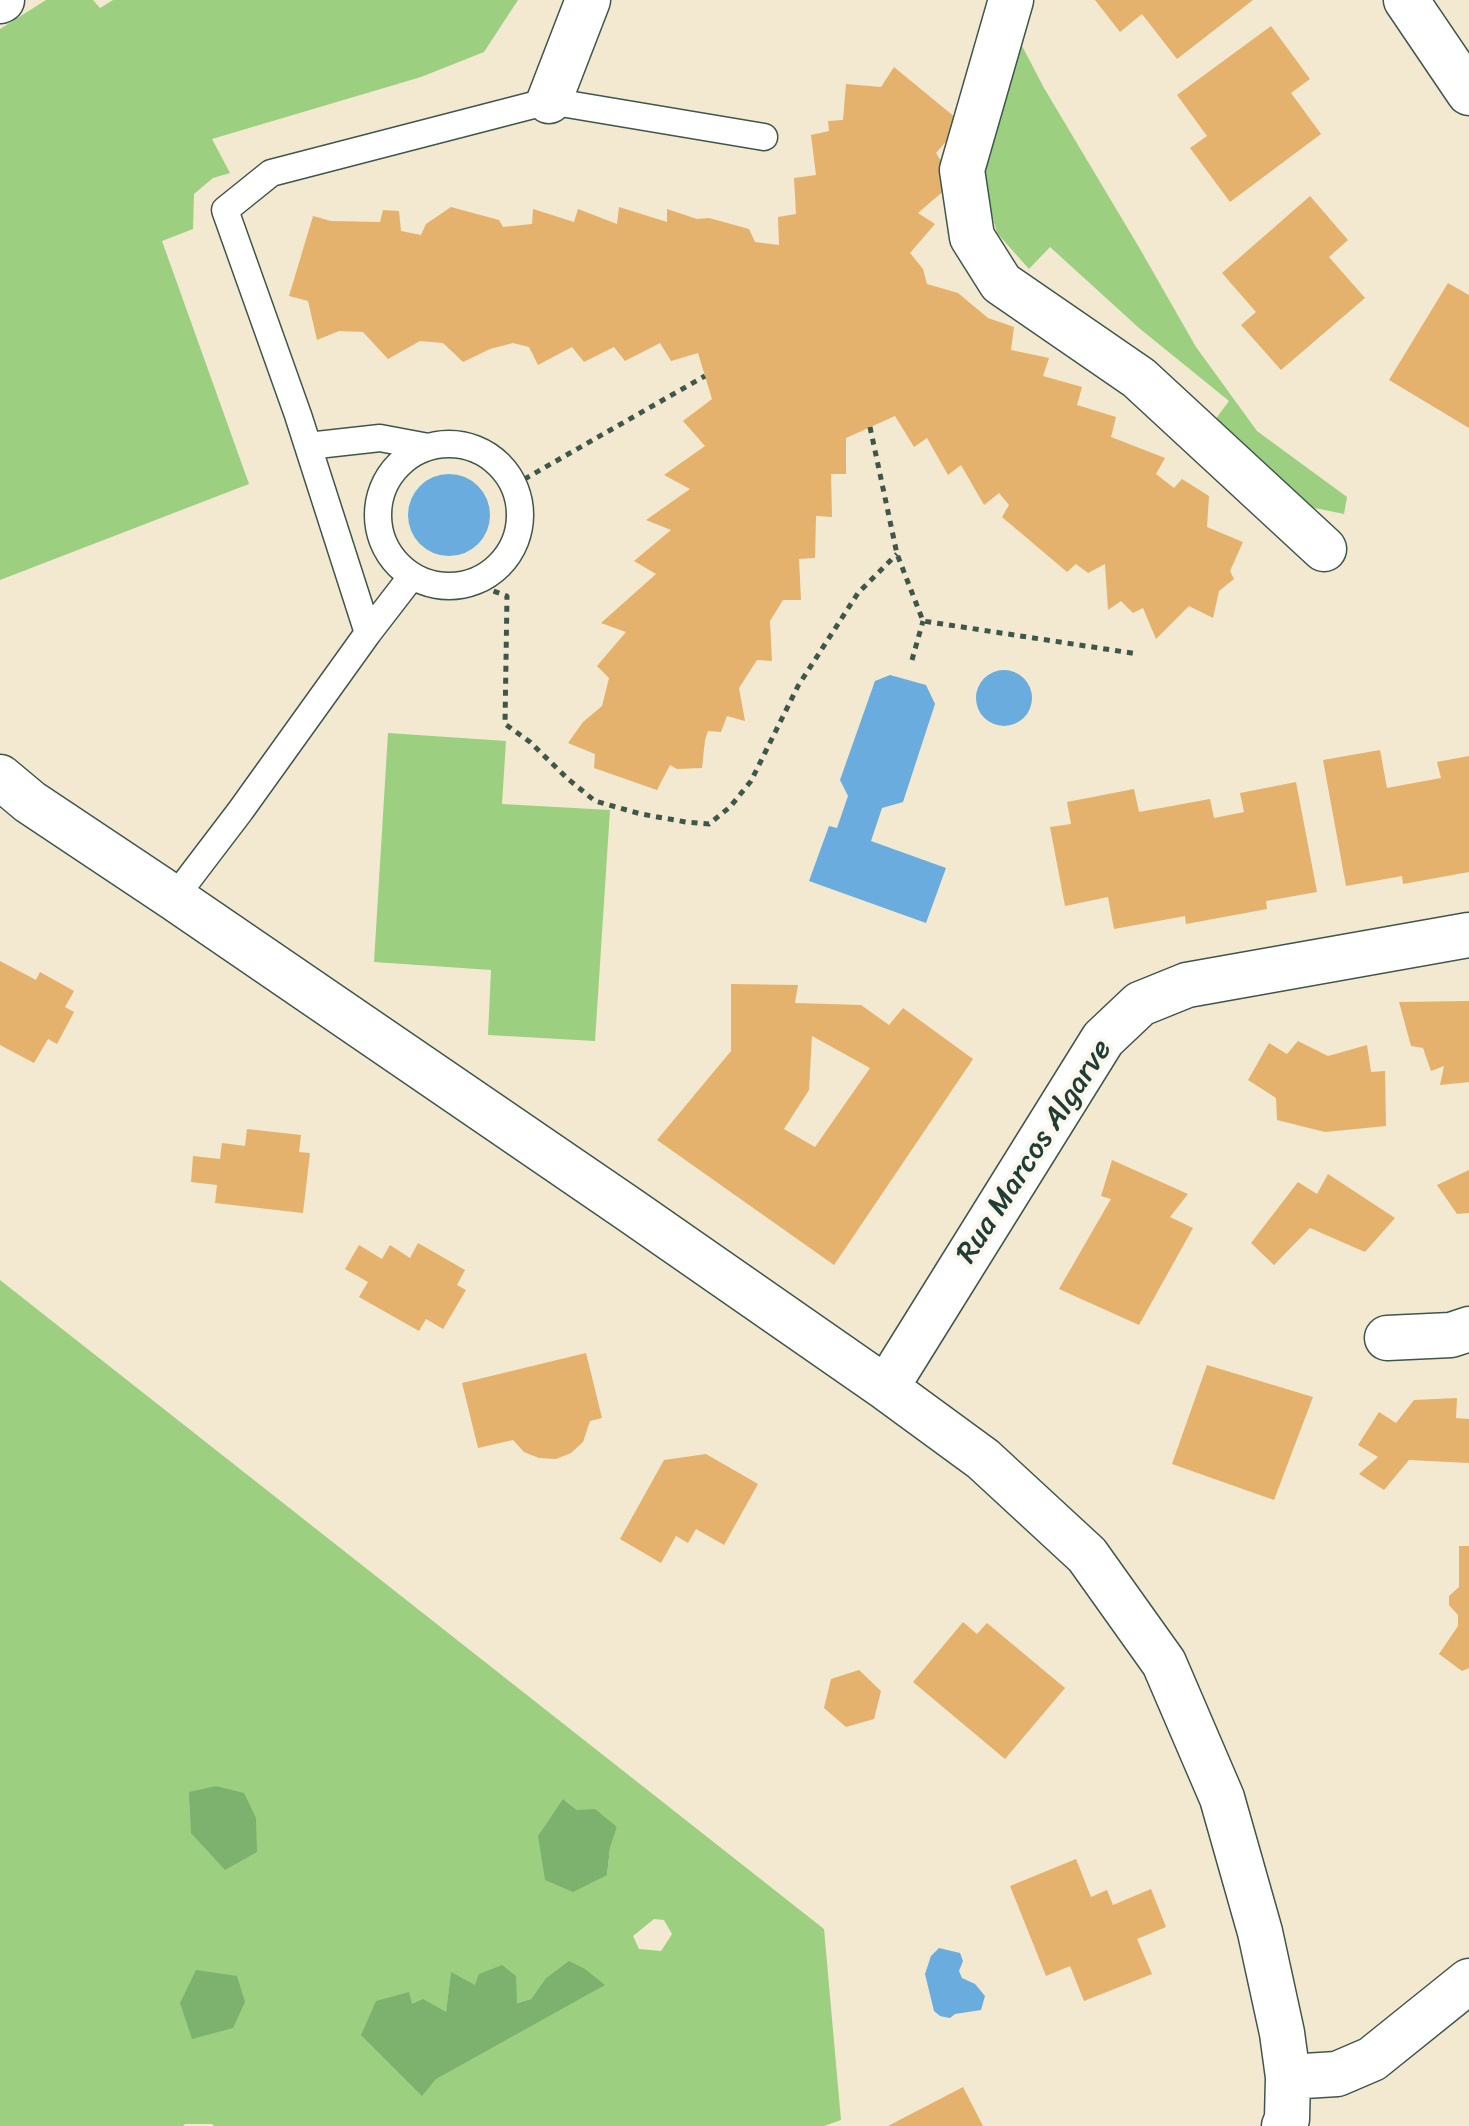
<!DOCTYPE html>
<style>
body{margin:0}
canvas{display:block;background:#f2e9d0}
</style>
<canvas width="1469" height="2126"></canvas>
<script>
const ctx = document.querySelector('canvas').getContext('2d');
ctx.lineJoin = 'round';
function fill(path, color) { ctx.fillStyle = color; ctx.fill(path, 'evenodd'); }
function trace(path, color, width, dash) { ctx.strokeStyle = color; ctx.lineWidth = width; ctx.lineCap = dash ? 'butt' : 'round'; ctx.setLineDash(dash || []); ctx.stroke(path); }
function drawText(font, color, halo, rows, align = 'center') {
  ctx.font = font + ' Sriracha,sans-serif'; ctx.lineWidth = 8; ctx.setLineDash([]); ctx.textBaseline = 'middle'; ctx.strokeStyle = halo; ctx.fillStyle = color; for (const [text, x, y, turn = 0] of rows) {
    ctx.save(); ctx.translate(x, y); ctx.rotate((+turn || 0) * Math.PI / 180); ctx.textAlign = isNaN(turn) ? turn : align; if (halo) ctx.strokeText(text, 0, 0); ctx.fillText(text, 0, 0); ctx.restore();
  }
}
fill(new Path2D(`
 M 46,0 L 93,0 L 100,8 L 113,0 L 518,0 L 484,52 L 421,77 L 212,139 L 230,173 L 213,178 L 194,194 L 193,229 L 162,241 L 249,484 L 0,580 L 0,29 Z
 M 1021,44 L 1044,88 L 1140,249 L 1196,347 L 1257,431 L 1347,497 L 1344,514 L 1305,506 L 1212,424 L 1229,401 L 1139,328 L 1050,247 L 1029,269 L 997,233 L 983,181 L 1001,110 Z
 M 388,733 L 506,741 L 502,804 L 610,810 L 595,1041 L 488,1035 L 491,970 L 374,962 Z
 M 0,1280 L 824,1929 L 841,2120 L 824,2126 L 214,2126 L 212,2124 L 185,2124 L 183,2126 L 0,2126 ZM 563,1799 L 577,1810 L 617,1827 L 610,1848 L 607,1875 ZM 654,1919 L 664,1920 L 672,1934 L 661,1951 L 639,1949 L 633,1936 ZM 451,1973 L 475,1986 L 516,2003 L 531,1999 L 545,1979 L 604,1985 L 435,2079 L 422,2095 L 412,2004 L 446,2013 Z`), '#9cd080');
fill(new Path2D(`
 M 216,1786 L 244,1793 L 256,1818 L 257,1852 L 225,1870 L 191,1833 L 189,1792 Z
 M 563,1799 L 577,1810 L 595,1809 L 617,1827 L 610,1848 L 607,1875 L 573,1892 L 545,1880 L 538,1836 Z
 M 569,1961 L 585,1969 L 605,1985 L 436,2079 L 422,2096 L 361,2035 L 376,2001 L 409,1992 L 412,2004 L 423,1999 L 446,2012 L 451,1972 L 475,1985 L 479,1974 L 502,1965 L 516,1976 L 517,2003 L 531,1999 L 545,1979 Z
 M 196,1970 L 237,1976 L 245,2002 L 233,2028 L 192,2039 L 180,2003 Z`), '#7db26e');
fill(new Path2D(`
 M408 515a41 41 0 1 1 82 0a41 41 0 1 1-82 0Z
 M976 698a28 28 0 1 1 56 0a28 28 0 1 1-56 0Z
 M 890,675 L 926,685 L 935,704 L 903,802 L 882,808 L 871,841 L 946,868 L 926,923 L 809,881 L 829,826 L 837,828 L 848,796 L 840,780 L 875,681 Z
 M 939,1948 L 960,1953 L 963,1961 L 959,1971 L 962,1978 L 975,1984 L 985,1996 L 981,2010 L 955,2014 L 950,2018 L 940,2016 L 934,2011 L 925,1974 L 931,1956 Z`), '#69acdd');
fill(new Path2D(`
 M 1095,0 L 1253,0 L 1177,59 L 1142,14 L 1120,32 Z
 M 1271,26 L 1310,79 L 1291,93 L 1321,134 L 1230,202 L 1190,148 L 1207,136 L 1177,95 Z
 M 894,67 L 962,123 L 936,153 L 954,182 L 918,213 L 935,224 L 910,253 L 923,269 L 927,284 L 958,293 L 988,318 L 1014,327 L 1011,350 L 1049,358 L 1043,376 L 1082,387 L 1077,405 L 1116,417 L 1111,437 L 1165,458 L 1156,474 L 1174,488 L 1182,479 L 1209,496 L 1207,527 L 1243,542 L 1230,571 L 1234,579 L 1219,591 L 1213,618 L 1189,606 L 1156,639 L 1143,608 L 1133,613 L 1121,601 L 1108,610 L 1105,564 L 1088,573 L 1076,564 L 1067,572 L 1002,517 L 1009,505 L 999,493 L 984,505 L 961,465 L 948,475 L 927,438 L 914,447 L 895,416 L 846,438 L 846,474 L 831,474 L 832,517 L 816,516 L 815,558 L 799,559 L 801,600 L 783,600 L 770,621 L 772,661 L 757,660 L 739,688 L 745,721 L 727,716 L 721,732 L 708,731 L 705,740 L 702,768 L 677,769 L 670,765 L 657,790 L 594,768 L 595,754 L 568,743 L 583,722 L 602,706 L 609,678 L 597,666 L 626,632 L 601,623 L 656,574 L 634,561 L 671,530 L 646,520 L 690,489 L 664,475 L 705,446 L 683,421 L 712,399 L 698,353 L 671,361 L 660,343 L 625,361 L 614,347 L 584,362 L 572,347 L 538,365 L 529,347 L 513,343 L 490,349 L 463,362 L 443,343 L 420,341 L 388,359 L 363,332 L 339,331 L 317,340 L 308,301 L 289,296 L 313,216 L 331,221 L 380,222 L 383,210 L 399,211 L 401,231 L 421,235 L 426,224 L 451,207 L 499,220 L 503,227 L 532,224 L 533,209 L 574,222 L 578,209 L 617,224 L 619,207 L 667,222 L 667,209 L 697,219 L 709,218 L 749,229 L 755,242 L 779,245 L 778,217 L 796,214 L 794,178 L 816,175 L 811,135 L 829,131 L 828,121 L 843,120 L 846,84 L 881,87 Z
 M 1310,196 L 1348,240 L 1329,257 L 1365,298 L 1281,370 L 1241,325 L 1256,312 L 1222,273 Z
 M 1448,283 L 1469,295 L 1469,428 L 1389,380 Z
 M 1380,750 L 1387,788 L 1441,778 L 1437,762 L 1469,756 L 1469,872 L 1403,884 L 1402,876 L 1346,886 L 1323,760 Z
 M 1296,782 L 1317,892 L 1266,901 L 1267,909 L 1186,924 L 1185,916 L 1114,929 L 1108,897 L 1065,906 L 1050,827 L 1071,824 L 1067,802 L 1134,789 L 1139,812 L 1210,799 L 1214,818 L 1244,812 L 1240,793 Z
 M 0,961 L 36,980 L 40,972 L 74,991 L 65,1007 L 74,1012 L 57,1044 L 48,1039 L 34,1063 L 0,1045 Z
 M 731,984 L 798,985 L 795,1003 L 861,1005 L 889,1025 L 903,1008 L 973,1059 L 834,1265 L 657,1140 L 731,1051 ZM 812,1036 L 870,1068 L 815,1147 L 784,1129 L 809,1090 Z
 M 1469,1001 L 1469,1082 L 1440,1085 L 1444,1066 L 1431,1071 L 1423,1048 L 1411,1046 L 1399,1002 Z
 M 1298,1041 L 1328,1056 L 1367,1045 L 1371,1072 L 1385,1071 L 1386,1126 L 1325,1132 L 1277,1120 L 1276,1098 L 1248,1080 L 1269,1043 L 1287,1054 Z
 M 247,1129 L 301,1135 L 299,1152 L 310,1153 L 303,1213 L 215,1203 L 217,1185 L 191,1182 L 193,1156 L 220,1159 L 222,1143 L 245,1146 Z
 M 1112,1160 L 1188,1194 L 1170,1217 L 1193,1228 L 1139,1325 L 1059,1289 L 1111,1199 L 1101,1196 Z
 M 1469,1170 L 1469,1213 L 1457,1214 L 1437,1185 Z
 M 1328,1174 L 1395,1218 L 1365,1252 L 1310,1228 L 1274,1265 L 1251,1243 L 1298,1182 L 1317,1194 Z
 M 418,1243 L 465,1270 L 457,1285 L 466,1290 L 443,1329 L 426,1319 L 419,1331 L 359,1297 L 368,1282 L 345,1269 L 359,1245 L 382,1259 L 390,1245 L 410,1258 Z
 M 586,1353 L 602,1418 L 590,1421 L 583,1442 L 571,1453 L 556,1459 L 539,1458 L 524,1452 L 513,1440 L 478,1448 L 462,1383 Z
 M 1207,1365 L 1313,1397 L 1274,1500 L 1172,1464 Z
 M 1457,1398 L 1456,1418 L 1469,1419 L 1469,1463 L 1409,1460 L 1384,1490 L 1359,1474 L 1378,1457 L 1358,1445 L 1379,1412 L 1396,1423 L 1414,1400 Z
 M 706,1454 L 758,1484 L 724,1545 L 696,1529 L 688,1543 L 676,1536 L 661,1563 L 620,1539 L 664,1460 Z
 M 1459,1546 L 1469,1546 L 1469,1668 L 1462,1671 L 1439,1654 L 1458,1626 L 1458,1615 L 1449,1605 L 1449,1596 L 1459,1587 Z
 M 963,1622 L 977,1634 L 987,1623 L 1065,1688 L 1005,1759 L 913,1682 Z
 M 859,1670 L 881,1691 L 874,1719 L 846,1727 L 824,1708 L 831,1679 Z
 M 1076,1859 L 1091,1897 L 1107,1890 L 1113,1905 L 1151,1889 L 1166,1927 L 1137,1939 L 1152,1974 L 1084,2001 L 1070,1966 L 1046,1976 L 1010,1886 Z
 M 963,2087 L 983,2126 L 888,2126 Z`), '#e4b26c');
const service = new Path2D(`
 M378 515a71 71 0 1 1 142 0a71 71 0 1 1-142 0Z
 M 308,446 L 380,438 L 428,447
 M 368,633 L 412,576
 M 174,898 L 241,810 L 368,633 L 298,415 L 225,210 L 271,173 L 549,101 L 764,137`);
const minor = new Path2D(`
 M 1011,0 L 962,170 L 972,237 L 1001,283 L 1139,378 L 1324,549
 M 1406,0 L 1469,93
 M 0,1 L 2,0
 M 549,101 L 588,0
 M 0,777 L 30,802 L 174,898 L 630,1210 L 886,1388 L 983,1459 L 1087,1555 L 1164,1663 L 1222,1798 L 1260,1932 L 1282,2033 L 1288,2077 L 1287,2119 L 1284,2126
 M 1387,1338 L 1451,1335 L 1469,1329
 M 886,1388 L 1103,1039 L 1140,1004 L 1187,985 L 1469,935
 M 1288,2077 L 1337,2074 L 1372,2059 L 1469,1981`);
trace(service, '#3f574b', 29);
trace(minor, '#3f574b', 47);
trace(new Path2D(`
 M 870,427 L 897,554 L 923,621 L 1138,654
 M 514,485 L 705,376
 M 471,583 L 507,596 L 505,724 L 530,742 L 568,779 L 595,801 L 641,814 L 686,822 L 709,824 L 730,807 L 751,781 L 798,686 L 858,593 L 897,554
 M 912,660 L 923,621`), '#3f574b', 5, [6, 6]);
trace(service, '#fff', 26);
trace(minor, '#fff', 44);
drawText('30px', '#1f3d34', '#fbf7ec', [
 ["Rua Marcos Algarve",1035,1152,-57]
]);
</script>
